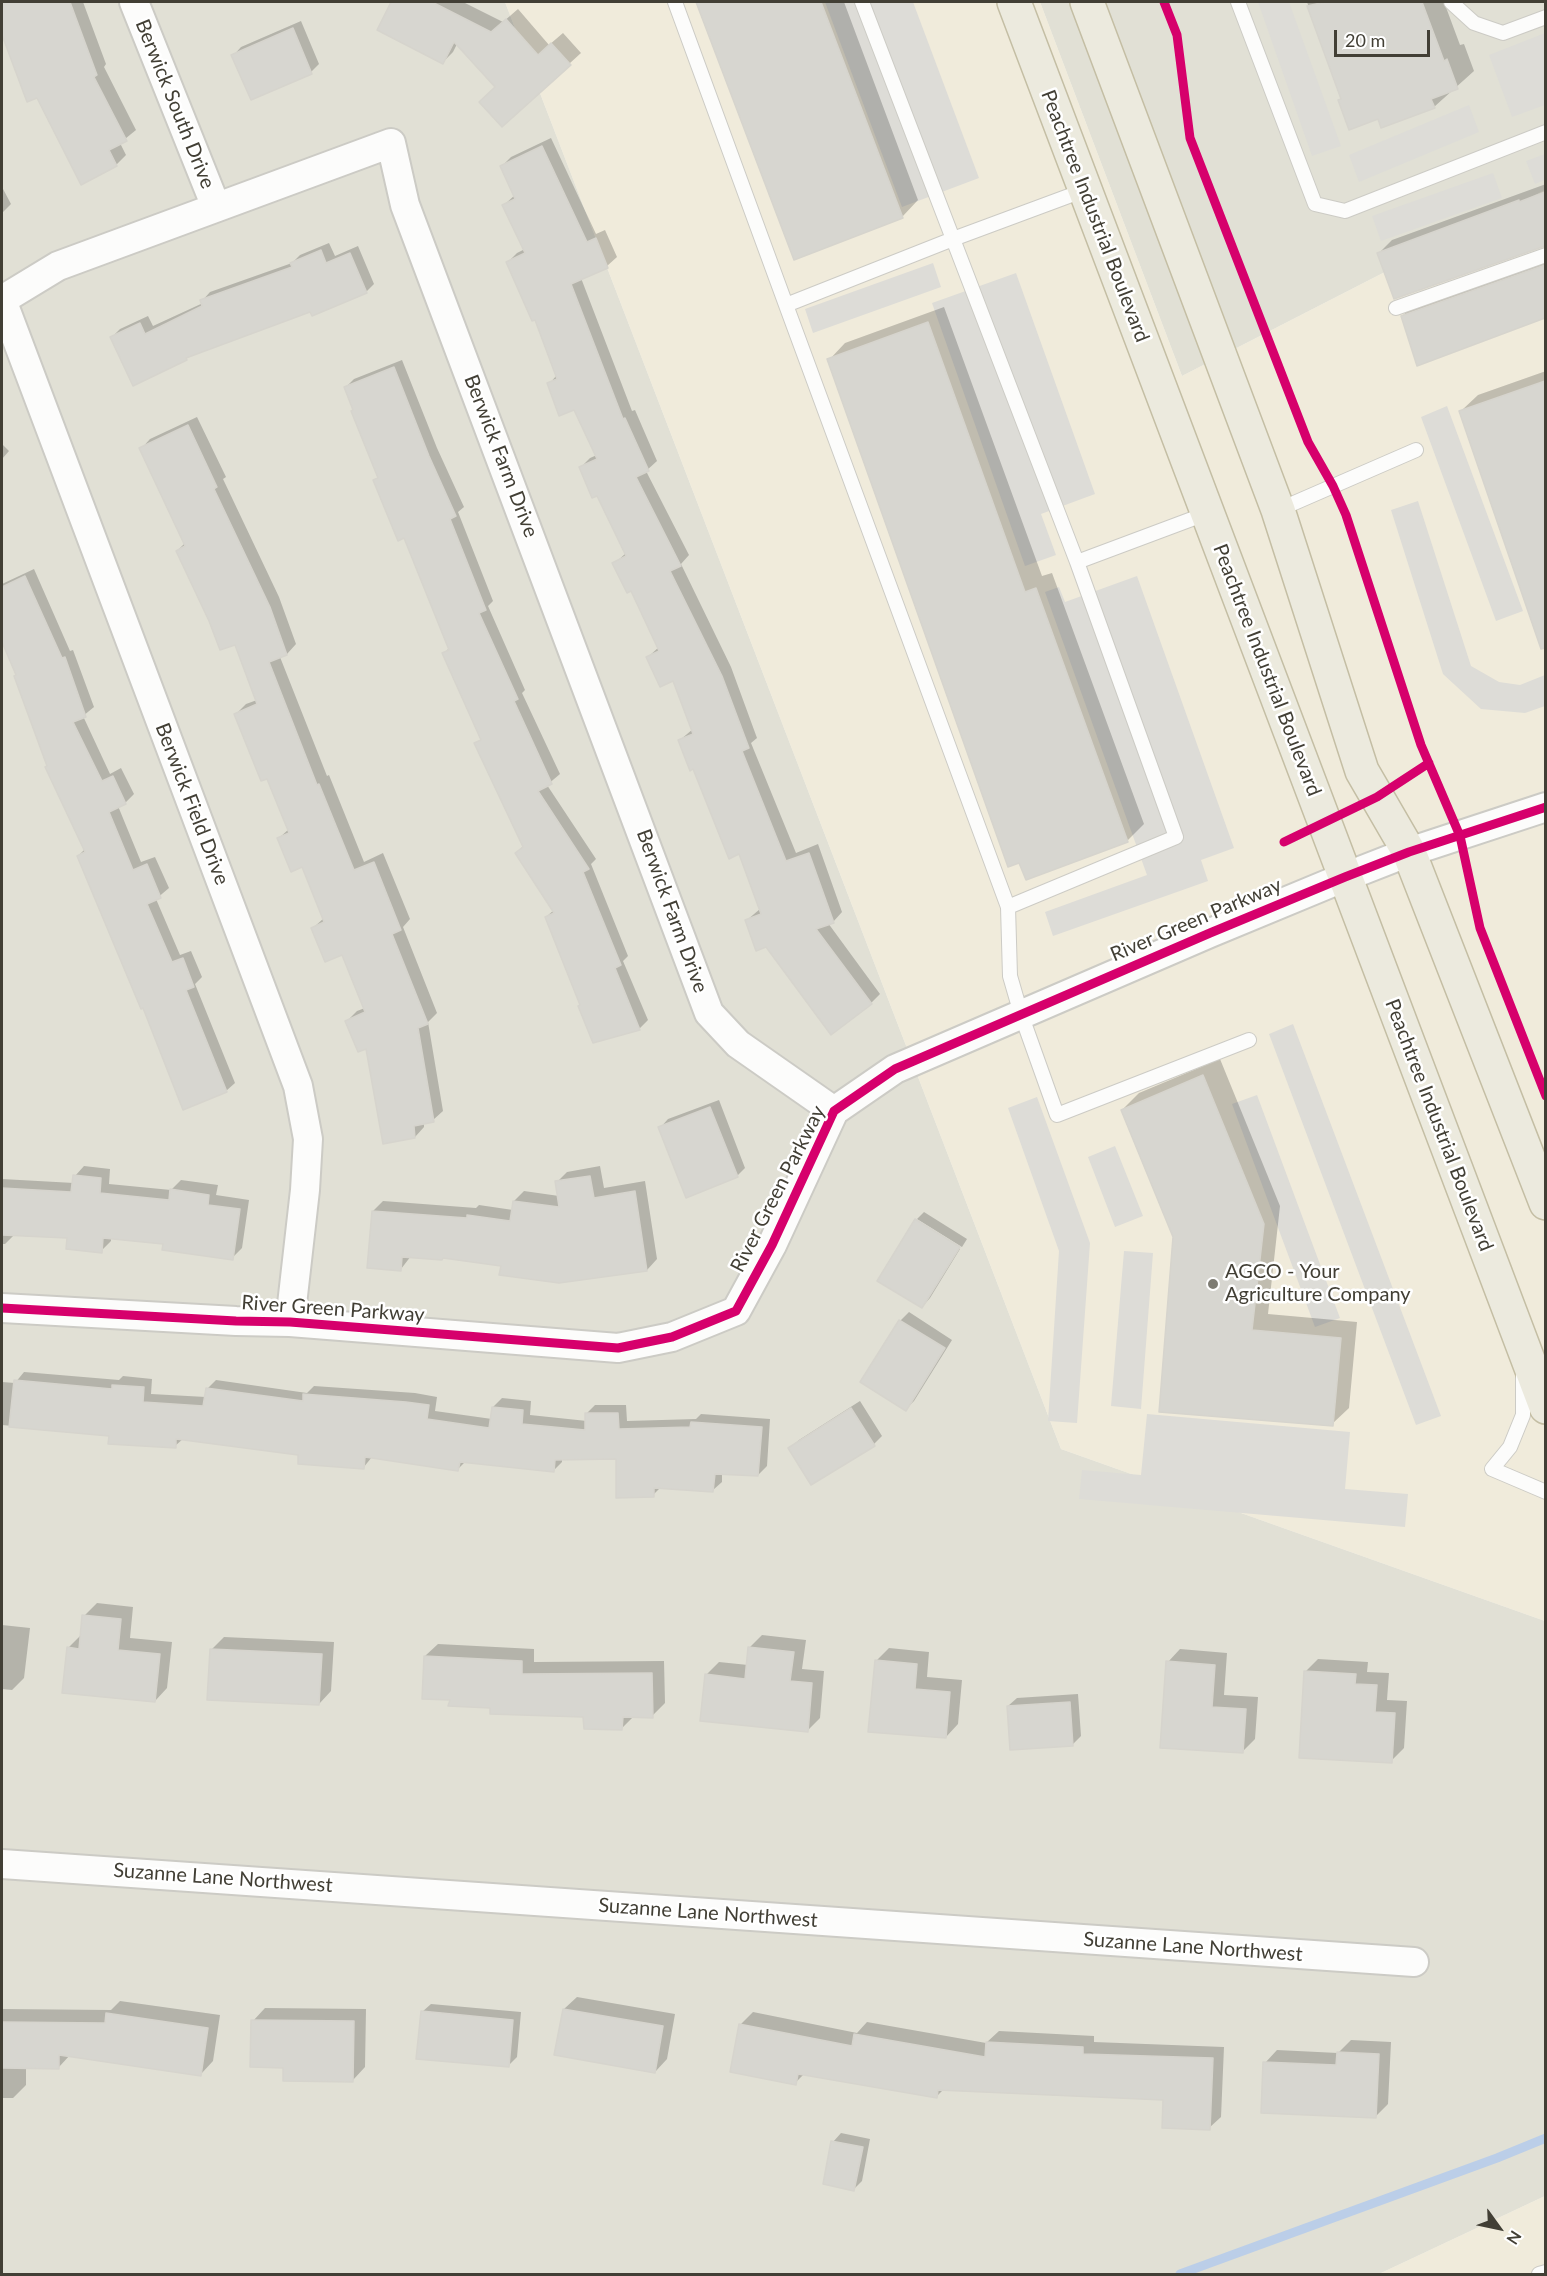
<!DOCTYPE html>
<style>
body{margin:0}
#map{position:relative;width:1547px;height:2276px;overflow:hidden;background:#eeede7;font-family:Lato,sans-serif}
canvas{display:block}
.frame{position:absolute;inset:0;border:3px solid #423f35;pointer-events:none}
.north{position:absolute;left:1469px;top:2198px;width:60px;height:60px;-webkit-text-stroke:4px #fff;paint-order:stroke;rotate:123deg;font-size:16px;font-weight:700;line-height:24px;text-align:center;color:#423f35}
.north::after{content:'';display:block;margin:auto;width:21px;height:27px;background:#423f35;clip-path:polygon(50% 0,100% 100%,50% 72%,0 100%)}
.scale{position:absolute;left:1334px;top:30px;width:96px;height:27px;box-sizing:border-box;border:3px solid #423f35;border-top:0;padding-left:8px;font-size:18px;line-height:21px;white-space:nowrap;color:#423f35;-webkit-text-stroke:4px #fff;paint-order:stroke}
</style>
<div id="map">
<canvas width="1547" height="2276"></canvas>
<div class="frame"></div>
<div class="north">N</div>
<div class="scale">20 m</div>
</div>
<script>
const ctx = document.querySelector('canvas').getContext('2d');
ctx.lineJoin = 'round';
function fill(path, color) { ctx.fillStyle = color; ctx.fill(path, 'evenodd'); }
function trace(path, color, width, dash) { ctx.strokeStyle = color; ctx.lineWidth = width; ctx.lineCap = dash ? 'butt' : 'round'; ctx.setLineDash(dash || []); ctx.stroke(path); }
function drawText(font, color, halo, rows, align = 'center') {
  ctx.font = font + ' Lato,sans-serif'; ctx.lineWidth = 5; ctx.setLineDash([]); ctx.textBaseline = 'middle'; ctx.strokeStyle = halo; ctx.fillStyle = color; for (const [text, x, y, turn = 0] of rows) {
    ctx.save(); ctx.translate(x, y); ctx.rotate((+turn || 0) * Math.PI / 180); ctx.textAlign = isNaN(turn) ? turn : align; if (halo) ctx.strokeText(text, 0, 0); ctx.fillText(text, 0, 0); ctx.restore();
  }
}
fill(new Path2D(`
 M 2,2 L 505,2 L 1061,1449 L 1545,1621 L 1545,2196 L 1379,2274 L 2,2274 Z
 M 1040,2 L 1545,2 L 1545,190 L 1182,376 Z`), '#e1e0d5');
fill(new Path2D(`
 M 505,2 L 1040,2 L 1182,376 L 1545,190 L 1545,1621 L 1061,1449 Z
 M 1545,2196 L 1545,2274 L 1379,2274 Z`), '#f0ebdb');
fill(new Path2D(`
 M 825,2 L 913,2 L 979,178 L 902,207 Z
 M 1258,2 L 1289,2 L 1341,146 L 1312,156 Z
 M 1545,33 L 1545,105 L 1512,117 L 1489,55 Z
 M 1469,105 L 1479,132 L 1359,182 L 1349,155 Z
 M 1545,154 L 1545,180 L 1535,184 L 1526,161 Z
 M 1493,173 L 1502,198 L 1381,241 L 1372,216 Z
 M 933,263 L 941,287 L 813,333 L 805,309 Z
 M 1016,273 L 1095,494 L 1041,514 L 1056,555 L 1025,566 L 932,303 Z
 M 1447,406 L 1523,611 L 1496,621 L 1421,417 Z
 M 1418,501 L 1471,666 L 1499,682 L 1520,685 L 1545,675 L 1545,706 L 1525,713 L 1481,709 L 1443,674 L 1391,510 Z
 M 1137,576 L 1234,848 L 1201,860 L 1208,881 L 1053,936 L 1045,912 L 1147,875 L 1045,592 L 1059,587 L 1065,602 Z
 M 1293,1024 L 1441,1416 L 1416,1425 L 1269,1034 Z
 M 1257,1095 L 1340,1318 L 1315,1327 L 1232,1104 Z
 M 1037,1097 L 1090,1243 L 1077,1423 L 1048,1421 L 1059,1251 L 1008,1108 Z
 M 1115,1146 L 1143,1216 L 1115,1227 L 1088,1157 Z
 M 1124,1251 L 1153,1253 L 1141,1409 L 1111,1406 Z
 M 1147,1414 L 1350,1432 L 1345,1489 L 1408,1494 L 1405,1527 L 1079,1499 L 1082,1470 L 1141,1475 Z`), '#dddcd7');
fill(new Path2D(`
 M 2,2 L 83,2 L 106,64 L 104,67 L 136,130 L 120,143 L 126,155 L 116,165 L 37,96 L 27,100 L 2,31 Z
 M 393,2 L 463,2 L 503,22 L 518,9 L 549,45 L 563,33 L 581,53 L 502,125 L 497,87 L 457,44 L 453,52 L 442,63 L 379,30 Z
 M 698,2 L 844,2 L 918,200 L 902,217 L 795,258 Z
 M 1307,2 L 1444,2 L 1460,45 L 1464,44 L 1474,71 L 1434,107 L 1379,117 L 1342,98 Z
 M 301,21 L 319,64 L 311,72 L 233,56 L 241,47 Z
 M 551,138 L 596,234 L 605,230 L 617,257 L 607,266 L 581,278 L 632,411 L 635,410 L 657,461 L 646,471 L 689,555 L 681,564 L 731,667 L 757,738 L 751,743 L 796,853 L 818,844 L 842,912 L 833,922 L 828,923 L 880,994 L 871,1003 L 747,920 L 760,909 L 740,852 L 680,740 L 693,729 L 673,679 L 648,657 L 659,647 L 632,589 L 614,564 L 626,553 L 597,494 L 580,468 L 590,458 L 597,455 L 575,408 L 549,384 L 557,375 L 535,318 L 508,262 L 517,253 L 525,249 L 504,205 L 515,195 L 501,167 L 511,157 Z
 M 1546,184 L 1546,245 L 1379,253 L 1392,240 Z
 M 2,187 L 11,204 L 2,213 Z
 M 329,243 L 335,256 L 358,246 L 374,284 L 366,292 L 190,354 L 186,359 L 112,337 L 120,329 L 148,316 L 153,326 L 203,303 L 202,301 L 210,292 L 292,263 L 300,255 Z
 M 1546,258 L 1546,317 L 1418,364 L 1402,316 L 1415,304 Z
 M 944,307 L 1042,576 L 1052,573 L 1144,824 L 1127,841 L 829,360 L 845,343 Z
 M 402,360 L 437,448 L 464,507 L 458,512 L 493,601 L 488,606 L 525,690 L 522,693 L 560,774 L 547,785 L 596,859 L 591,864 L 628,956 L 623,961 L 648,1020 L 639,1029 L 582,1005 L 546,917 L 554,910 L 517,853 L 524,845 L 476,744 L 482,738 L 444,654 L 449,648 L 405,536 L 375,481 L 379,476 L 346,387 L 354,379 Z
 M 1546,371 L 1546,600 L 1528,606 L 1461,411 L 1478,395 Z
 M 197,417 L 226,477 L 223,479 L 279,597 L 296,644 L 287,654 L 280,657 L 327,776 L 329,775 L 364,862 L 383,853 L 410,919 L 403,927 L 437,1013 L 428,1022 L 443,1111 L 433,1120 L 424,1122 L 424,1127 L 415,1137 L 368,1047 L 347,1021 L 357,1011 L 365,1008 L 343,953 L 313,928 L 324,918 L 303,865 L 279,838 L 289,829 L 268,777 L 236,714 L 246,704 L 257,700 L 236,643 L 210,620 L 177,551 L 185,543 L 141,449 L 150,439 Z
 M 2,444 L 9,451 L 2,459 Z
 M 34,569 L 70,651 L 73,650 L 94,707 L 83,716 L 110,774 L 121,768 L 134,794 L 125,803 L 118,806 L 141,862 L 155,857 L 169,888 L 156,899 L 180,955 L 191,951 L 202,977 L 195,984 L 235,1083 L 226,1091 L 144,1006 L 78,856 L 85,849 L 49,765 L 18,674 L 2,639 L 2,584 Z
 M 1220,1059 L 1280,1206 L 1268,1314 L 1357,1322 L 1349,1408 L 1332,1424 L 1160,1411 L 1175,1237 L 1122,1110 L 1139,1093 Z
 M 719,1100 L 745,1168 L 737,1176 L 660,1128 L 668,1119 Z
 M 84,1166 L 110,1169 L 109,1184 L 171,1190 L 181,1180 L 218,1185 L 216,1195 L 249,1200 L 242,1248 L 232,1258 L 164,1242 L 111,1237 L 111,1241 L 101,1251 L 68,1237 L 15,1234 L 5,1244 L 2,1244 L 2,1179 L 74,1183 L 75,1176 Z
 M 600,1166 L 604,1188 L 645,1181 L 657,1259 L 647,1270 L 502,1264 L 444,1256 L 411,1256 L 401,1269 L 373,1211 L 383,1201 L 476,1208 L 479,1205 L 513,1210 L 514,1201 L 524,1191 L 559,1196 L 557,1182 L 567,1172 Z
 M 924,1212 L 967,1239 L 962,1247 L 917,1219 Z
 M 916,1222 L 960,1249 L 930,1298 L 922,1307 Z
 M 909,1312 L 952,1340 L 914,1401 L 906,1409 L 862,1381 L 900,1321 Z
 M 24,1372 L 119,1380 L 123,1376 L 152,1379 L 151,1394 L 206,1397 L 207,1389 L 216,1380 L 307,1393 L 314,1386 L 415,1393 L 437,1397 L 435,1411 L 492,1419 L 493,1407 L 502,1398 L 531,1401 L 530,1415 L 587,1421 L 586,1414 L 595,1405 L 626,1405 L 627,1421 L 696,1419 L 701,1414 L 770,1419 L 767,1466 L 758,1475 L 722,1472 L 722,1482 L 713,1490 L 661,1487 L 653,1495 L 617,1457 L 562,1458 L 562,1462 L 553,1471 L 466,1461 L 458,1469 L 372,1457 L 363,1468 L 300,1454 L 184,1438 L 175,1446 L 110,1435 L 2,1425 L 2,1382 L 15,1383 Z
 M 860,1401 L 882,1436 L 874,1444 L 790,1448 L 799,1440 Z
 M 97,1603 L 133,1607 L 130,1638 L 172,1642 L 167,1688 L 155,1701 L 68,1648 L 81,1635 L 84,1616 Z
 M 2,1625 L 30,1628 L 24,1678 L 12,1690 L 2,1689 Z
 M 762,1635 L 806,1640 L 802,1669 L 824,1671 L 820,1718 L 807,1731 L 706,1675 L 719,1662 L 748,1665 L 749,1648 Z
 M 224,1637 L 334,1642 L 331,1691 L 319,1704 L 212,1649 Z
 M 438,1644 L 534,1649 L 534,1662 L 664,1661 L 665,1703 L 652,1716 L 634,1716 L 622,1728 L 585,1716 L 491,1706 L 452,1699 L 425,1656 Z
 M 889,1648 L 929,1652 L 927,1677 L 962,1680 L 958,1724 L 946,1737 L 876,1661 Z
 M 1180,1649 L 1227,1653 L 1224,1695 L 1258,1697 L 1255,1739 L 1242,1752 L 1168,1662 Z
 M 1318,1659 L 1368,1662 L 1367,1672 L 1389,1673 L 1387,1700 L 1407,1701 L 1404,1748 L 1391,1761 L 1305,1672 Z
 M 1078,1694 L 1081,1736 L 1072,1745 L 1008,1706 L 1017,1698 Z
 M 577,1997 L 675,2014 L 667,2059 L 655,2072 L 564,2009 Z
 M 120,2001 L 220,2015 L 213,2061 L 201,2074 L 70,2055 L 59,2067 L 26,2067 L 26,2085 L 13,2098 L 2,2098 L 2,2009 L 111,2010 Z
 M 431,2004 L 521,2012 L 517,2057 L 509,2065 L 422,2012 Z
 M 265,2008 L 366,2009 L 365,2067 L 353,2080 L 285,2066 L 253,2021 Z
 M 753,2012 L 857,2033 L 867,2022 L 986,2043 L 999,2031 L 1094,2036 L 1094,2042 L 1224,2047 L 1221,2117 L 1209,2128 L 1165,2098 L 944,2089 L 936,2097 L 805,2073 L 795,2083 L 731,2071 L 741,2024 Z
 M 1351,2040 L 1391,2042 L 1388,2104 L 1376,2116 L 1265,2063 L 1277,2050 L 1338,2053 Z
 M 841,2133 L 870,2139 L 862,2181 L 854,2189 L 833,2142 Z`), '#0003');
trace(new Path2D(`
 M 1180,2274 L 1497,2158 L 1546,2138`), '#bbcee8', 9);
const building = new Path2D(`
 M 2,2 L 70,2 L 97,75 L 94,77 L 127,141 L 109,150 L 117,166 L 81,185 L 37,98 L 27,102 L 2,35 Z
 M 391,2 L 432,2 L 491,32 L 506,19 L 538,55 L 551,43 L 571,65 L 502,127 L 479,102 L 495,87 L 454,42 L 443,64 L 377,30 Z
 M 696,2 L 821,2 L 903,218 L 794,260 Z
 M 1325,2 L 1422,2 L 1444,61 L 1447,59 L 1458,89 L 1431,99 L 1435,108 L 1381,128 L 1378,119 L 1349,130 L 1338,100 L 1341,99 L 1307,6 Z
 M 293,28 L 312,74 L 251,100 L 231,55 Z
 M 542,146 L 587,242 L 596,238 L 608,268 L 571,284 L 623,419 L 625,418 L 649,471 L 636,477 L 681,566 L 670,571 L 722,676 L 749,748 L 742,751 L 786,861 L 809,853 L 834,923 L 816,929 L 872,1004 L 831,1035 L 766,947 L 756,951 L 745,920 L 761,914 L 739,854 L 729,859 L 693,769 L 690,771 L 678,740 L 693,734 L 673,681 L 660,687 L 646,657 L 659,651 L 631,591 L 627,593 L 612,563 L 626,556 L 597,496 L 592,498 L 579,467 L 597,459 L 574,410 L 559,416 L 547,383 L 557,379 L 535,320 L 532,321 L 506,262 L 525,253 L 502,205 L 515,199 L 500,166 Z
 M 1545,192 L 1545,246 L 1394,299 L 1377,253 L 1519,200 L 1519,202 Z
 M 321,250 L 326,263 L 350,253 L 367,293 L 312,316 L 310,312 L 186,358 L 187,360 L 133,386 L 110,337 L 140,323 L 145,334 L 202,306 L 200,300 L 292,267 L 290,263 Z
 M 1545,265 L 1545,318 L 1417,366 L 1401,316 Z
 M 928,322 L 1025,592 L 1036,588 L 1128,842 L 1026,880 L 1019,863 L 1008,867 L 827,359 Z
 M 394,367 L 429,456 L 456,516 L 450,519 L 486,610 L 479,613 L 518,699 L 514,701 L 552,784 L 538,791 L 589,869 L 583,872 L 621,965 L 615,968 L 640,1030 L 593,1043 L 578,1006 L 580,1005 L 545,917 L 554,913 L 515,853 L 523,847 L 474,743 L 481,740 L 442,653 L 449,650 L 404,538 L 398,541 L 373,480 L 378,478 L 351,411 L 353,410 L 344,387 Z
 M 1545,381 L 1545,648 L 1541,649 L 1459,411 Z
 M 188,425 L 217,487 L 214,489 L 270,607 L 287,655 L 269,662 L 317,785 L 319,784 L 354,870 L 374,862 L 401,930 L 392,934 L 428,1024 L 418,1028 L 434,1122 L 414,1126 L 415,1138 L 383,1144 L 366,1049 L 358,1052 L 345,1021 L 365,1012 L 342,955 L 325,962 L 311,928 L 324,922 L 302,867 L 291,872 L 277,838 L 289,833 L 267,779 L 261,781 L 234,714 L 257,704 L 235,645 L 220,650 L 209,621 L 176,551 L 185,546 L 139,448 Z
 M 25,576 L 62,658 L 65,657 L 86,717 L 73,722 L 102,781 L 113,776 L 126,804 L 109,812 L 133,870 L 147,864 L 161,898 L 147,904 L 172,962 L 183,958 L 194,987 L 186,990 L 227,1092 L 183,1110 L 143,1008 L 141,1009 L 77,856 L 85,852 L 45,767 L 47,766 L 14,676 L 16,675 L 2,642 L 2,587 Z
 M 1203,1075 L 1264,1224 L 1252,1330 L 1341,1338 L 1333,1426 L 1159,1412 L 1173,1237 L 1121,1110 Z
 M 710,1107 L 738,1177 L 686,1198 L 658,1127 Z
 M 73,1175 L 101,1178 L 100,1193 L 169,1200 L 170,1189 L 209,1195 L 208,1205 L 240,1209 L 233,1260 L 162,1250 L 163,1244 L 103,1238 L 102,1253 L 66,1249 L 67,1238 L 2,1235 L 2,1188 L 71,1192 Z
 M 590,1176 L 594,1198 L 635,1191 L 647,1271 L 559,1283 L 499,1275 L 501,1266 L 443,1258 L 442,1260 L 402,1257 L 401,1271 L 367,1268 L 372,1211 L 467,1218 L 467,1215 L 510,1221 L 513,1201 L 559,1207 L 555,1181 Z
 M 915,1219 L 960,1247 L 922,1308 L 877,1281 Z
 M 899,1320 L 945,1348 L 906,1411 L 860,1382 Z
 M 14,1380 L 112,1389 L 112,1385 L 144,1387 L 143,1402 L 203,1406 L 206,1388 L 303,1401 L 303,1394 L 406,1402 L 429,1405 L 427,1419 L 489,1428 L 492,1407 L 523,1410 L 522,1424 L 585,1430 L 585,1413 L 618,1413 L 619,1429 L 690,1427 L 691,1422 L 762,1427 L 758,1476 L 715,1474 L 713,1492 L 654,1488 L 654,1497 L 616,1498 L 616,1459 L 555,1460 L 554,1472 L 460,1462 L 458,1471 L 365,1457 L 364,1469 L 298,1464 L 298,1455 L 176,1439 L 176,1448 L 108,1444 L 109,1436 L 9,1427 Z
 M 851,1408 L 875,1446 L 811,1485 L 788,1448 Z
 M 82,1615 L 121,1619 L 118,1650 L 160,1654 L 155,1702 L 62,1693 L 67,1647 L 79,1649 Z
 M 748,1647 L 794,1652 L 790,1681 L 812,1683 L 808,1732 L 700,1721 L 705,1674 L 745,1679 Z
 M 210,1649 L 322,1654 L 319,1705 L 207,1700 Z
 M 424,1656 L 522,1661 L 522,1674 L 652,1673 L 653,1718 L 623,1717 L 622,1730 L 584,1729 L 583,1717 L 490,1714 L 490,1708 L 448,1706 L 450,1700 L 422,1699 Z
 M 875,1660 L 917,1664 L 915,1689 L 950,1692 L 946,1738 L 868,1732 Z
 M 1166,1661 L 1215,1665 L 1212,1707 L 1246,1709 L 1243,1753 L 1160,1748 Z
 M 1304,1671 L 1356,1674 L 1355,1684 L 1377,1685 L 1375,1712 L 1395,1713 L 1392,1763 L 1299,1758 Z
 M 1070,1702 L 1073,1746 L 1010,1750 L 1007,1706 Z
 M 563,2009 L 663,2026 L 655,2073 L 554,2055 Z
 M 421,2011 L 513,2020 L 509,2067 L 416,2059 Z
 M 106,2013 L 208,2028 L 201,2076 L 59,2055 L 59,2069 L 2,2068 L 2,2022 L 105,2023 Z
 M 251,2020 L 354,2021 L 353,2082 L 283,2081 L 283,2068 L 250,2067 Z
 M 739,2024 L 852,2046 L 854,2034 L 985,2057 L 986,2042 L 1083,2047 L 1083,2054 L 1213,2058 L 1210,2130 L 1162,2128 L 1163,2100 L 938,2090 L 937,2098 L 798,2074 L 796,2085 L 730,2072 Z
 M 1337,2052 L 1379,2054 L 1376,2118 L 1261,2113 L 1263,2062 L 1336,2065 Z
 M 831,2141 L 863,2147 L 854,2191 L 823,2184 Z`);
fill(building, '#d7d6d0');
trace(building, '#d6d4cd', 1.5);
const service = new Path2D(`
 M 675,2 L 786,305
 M 862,2 L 1077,562
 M 1238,2 L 1315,204 L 1345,211 L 1546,132
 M 1451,2 L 1474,23 L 1503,33 L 1546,17
 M 1396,308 L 1546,255
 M 1278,510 L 1416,450
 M 1208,513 L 1077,562 L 1176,837 L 1008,907 L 1010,976 L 1021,1014 L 1057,1115 L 1249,1040
 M 1008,907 L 786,305 L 953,239 L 1085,190
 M 1523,1376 L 1523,1415 L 1510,1447 L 1492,1469 L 1546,1492
 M 1539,2274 L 1546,2272`);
const minor = new Path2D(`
 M 134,2 L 216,207
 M 2,300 L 58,266 L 391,143 L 405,205 L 709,1013 L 738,1044 L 834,1111
 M 2,300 L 298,1086 L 308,1139 L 305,1190 L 290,1322
 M 2,1308 L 236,1321 L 290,1322 L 618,1348 L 672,1337 L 736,1311 L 772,1245 L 834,1111 L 895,1069 L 1210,933 L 1345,877 L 1409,852 L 1546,807
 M 2,1864 L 1414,1962`);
const trunk = new Path2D(`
 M 1014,2 L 1546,1407
 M 1087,2 L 1278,510 L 1362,771 L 1409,852 L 1546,1203`);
trace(service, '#cccbc5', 16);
trace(minor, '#cccbc5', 32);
trace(trunk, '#c4bea4', 36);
trace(service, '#fcfcfb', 14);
trace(minor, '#fcfcfb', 28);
trace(trunk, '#eceade', 33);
trace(new Path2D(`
 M 1164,2 L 1177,35 L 1190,138 L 1308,442 L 1333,486 L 1346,515 L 1421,745 L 1460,836 L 1480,928 L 1546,1096
 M 1284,842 L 1377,797 L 1429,763
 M 2,1308 L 236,1321 L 290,1322 L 618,1348 L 672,1337 L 736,1311 L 772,1245 L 834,1111 L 895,1069 L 1210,933 L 1345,877 L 1409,852 L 1546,807`), '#d6006c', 9);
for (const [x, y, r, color] of [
 [1213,1284,6,"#7e7c73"]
]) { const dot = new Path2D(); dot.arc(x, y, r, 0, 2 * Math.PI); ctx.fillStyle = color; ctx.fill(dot); trace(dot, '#fff', 2); }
drawText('20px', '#423f35', '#fff', [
 ["Berwick South Drive",175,104,68],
 ["Peachtree Industrial Boulevard",1095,216,69],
 ["Berwick Farm Drive",501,456,69],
 ["Peachtree Industrial Boulevard",1267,670,69],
 ["Berwick Field Drive",192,804,69],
 ["Berwick Farm Drive",672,911,70],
 ["River Green Parkway",1196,920,-23],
 ["Peachtree Industrial Boulevard",1439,1125,69],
 ["River Green Parkway",778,1189,-63],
 ["River Green Parkway",333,1309,4],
 ["Suzanne Lane Northwest",223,1878,4],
 ["Suzanne Lane Northwest",708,1913,4],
 ["Suzanne Lane Northwest",1193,1947,4]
]);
drawText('20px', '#423f35', '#fff', [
 ["AGCO - Your",1225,1272],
 ["Agriculture Company",1225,1295]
], 'left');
</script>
